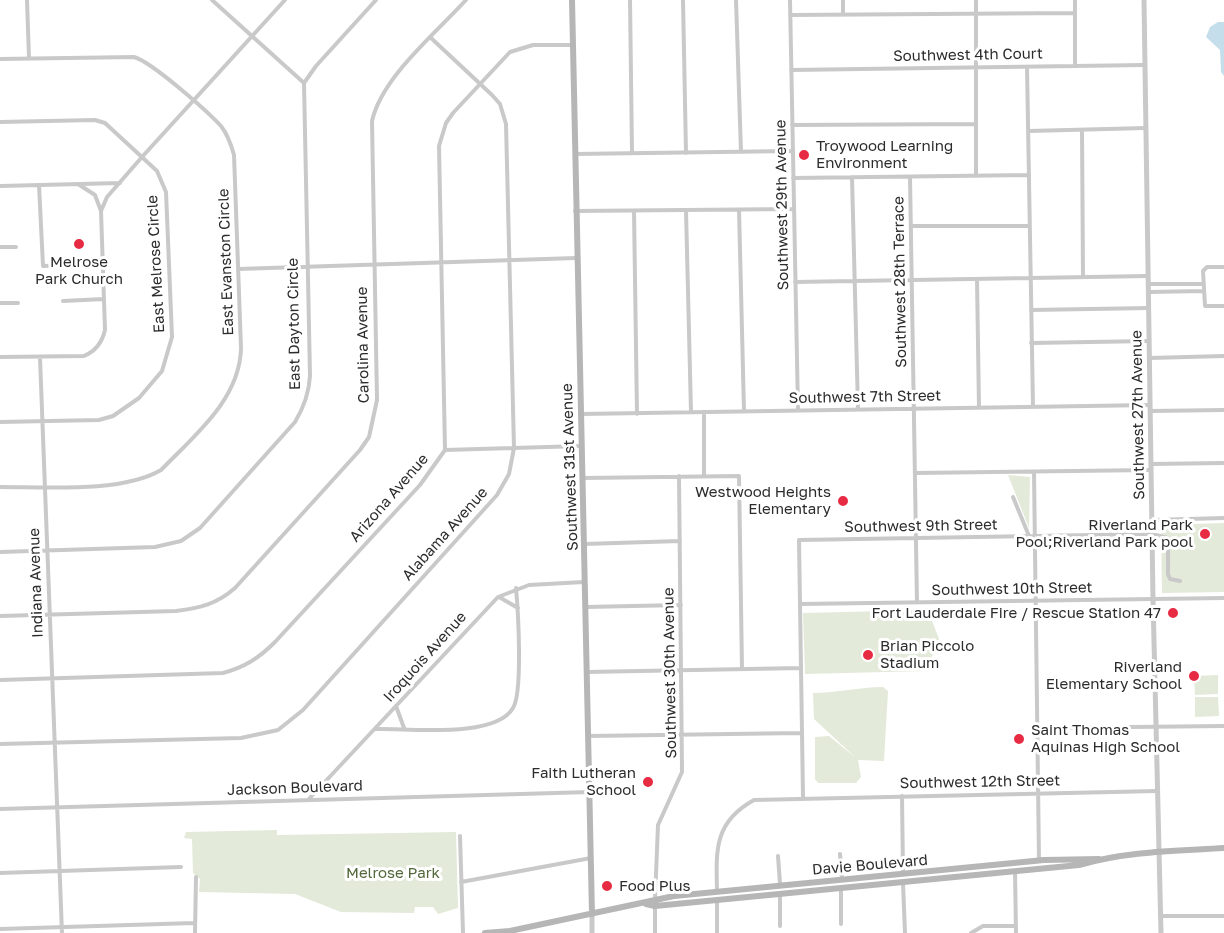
<!DOCTYPE html>
<style>
body{margin:0}
canvas{display:block;background:#fff}
</style>
<canvas width="1224" height="933"></canvas>
<script>
const ctx = document.querySelector('canvas').getContext('2d');
ctx.lineJoin = 'round';
function fill(path, color) { ctx.fillStyle = color; ctx.fill(path, 'evenodd'); }
function trace(path, color, width, dash) { ctx.strokeStyle = color; ctx.lineWidth = width; ctx.lineCap = dash ? 'butt' : 'round'; ctx.setLineDash(dash || []); ctx.stroke(path); }
function drawText(font, color, halo, rows, align = 'center') {
  ctx.font = font + ' "Golos Text",sans-serif'; ctx.lineWidth = 6; ctx.setLineDash([]); ctx.textBaseline = 'middle'; ctx.strokeStyle = halo; ctx.fillStyle = color; for (const [text, x, y, turn = 0] of rows) {
    ctx.save(); ctx.translate(x, y); ctx.rotate((+turn || 0) * Math.PI / 180); ctx.textAlign = isNaN(turn) ? turn : align; if (halo) ctx.strokeText(text, 0, 0); ctx.fillText(text, 0, 0); ctx.restore();
  }
}
fill(new Path2D(`
 M 1008,475 L 1030,477 L 1029,528 Z
 M 1224,523 L 1224,592 L 1162,593 L 1161,525 Z
 M 928,610 L 939,639 L 926,671 L 805,674 L 803,613 Z
 M 1218,675 L 1218,694 L 1195,695 L 1194,676 Z
 M 883,687 L 888,691 L 884,761 L 858,760 L 861,777 L 856,783 L 818,783 L 815,779 L 815,737 L 829,736 L 856,758 L 814,719 L 813,693 C 837,693 859,687 883,687 Z
 M 1195,697 L 1218,697 L 1219,716 L 1195,717 Z
 M 277,830 L 277,835 L 456,832 L 458,908 L 438,914 L 433,907 L 415,907 L 414,913 L 341,912 L 295,894 L 199,892 L 200,879 L 193,873 L 192,839 L 184,838 L 186,832 Z`), '#e3ead9');
fill(new Path2D(`
 M 1218,22 L 1224,22 L 1224,76 L 1221,72 L 1220,50 L 1206,37 L 1210,27 Z`), '#c5deeb');
trace(new Path2D(`
 M 27,0 L 29,58
 M 630,0 L 632,153
 M 683,0 L 686,153
 M 736,0 L 741,152
 M 790,0 L 798,410
 M 843,0 L 843,15
 M 1075,0 L 1075,66
 M 790,15 L 1074,13
 M 0,59 L 134,57 C 152,62 207,111 221,126 C 228,135 231,144 234,155 L 241,348 C 240,399 195,435 161,470 C 122,493 46,487 0,487
 M 1027,67 L 1033,406
 M 791,70 L 1145,65
 M 304,83 L 316,66 L 376,0
 M 0,122 L 95,120 L 105,123 L 157,171 L 166,192 L 172,337 L 162,371 L 139,398 L 113,416 L 99,420 L 0,422
 M 792,125 L 975,124
 M 1082,130 L 1083,277
 M 1029,131 L 1146,128
 M 575,154 L 792,151
 M 976,176 L 976,0
 M 852,177 L 858,409
 M 910,177 L 917,602
 M 793,178 L 1029,175
 M 39,185 L 43,266 L 103,264
 M 0,186 L 120,183
 M 739,210 L 744,411
 M 101,211 L 107,197 L 142,157 L 285,0
 M 575,211 L 793,209
 M 634,211 L 637,414
 M 686,211 L 691,412
 M 911,226 L 1029,226
 M 0,247 L 16,247
 M 1224,267 L 1207,267 L 1203,271 L 1205,306 L 1224,306
 M 238,269 L 576,258
 M 977,279 L 979,408
 M 795,282 L 1148,276
 M 1148,284 L 1202,284
 M 1149,292 L 1203,291
 M 63,301 L 104,299
 M 0,303 L 18,303
 M 1031,310 L 1149,308
 M 1031,343 L 1149,341
 M 0,357 L 84,356 C 96,351 102,343 105,330 L 101,211 L 95,195 L 78,184
 M 40,358 L 62,933
 M 1149,358 L 1224,356
 M 1150,411 L 1224,410
 M 704,412 L 704,476
 M 581,414 L 1150,405
 M 445,450 L 581,446
 M 1151,464 L 1224,463
 M 1034,472 L 1039,861
 M 915,473 L 1151,470
 M 583,478 L 739,476 L 742,669
 M 1013,497 L 1029,536
 M 1152,520 L 1224,518
 M 584,544 L 680,541
 M 0,552 L 155,547 L 181,541 L 200,528 L 295,422 C 304,407 309,394 310,376 L 304,83 L 212,0
 M 499,597 L 518,608
 M 800,604 L 1224,598
 M 585,607 L 681,605
 M 0,616 L 176,611 C 200,608 217,604 235,588 L 360,450 L 369,437 L 377,400 L 372,121 C 382,77 435,34 466,0
 M 586,672 L 801,668
 M 0,680 L 223,673 C 245,667 259,658 275,642 L 420,485 L 445,450 L 439,146 L 446,123 L 453,113 L 510,52 L 533,45 L 572,45
 M 396,706 L 404,728
 M 1038,728 L 1224,726
 M 376,729 C 408,728 495,739 513,708 C 523,692 518,610 516,588
 M 588,736 L 801,733
 M 0,744 L 241,738 L 278,730 L 303,710 L 497,495 L 509,474 L 514,448 L 506,124 L 500,104 L 492,95 L 431,38
 M 902,796 L 903,874
 M 803,797 L 799,540 L 1152,534 L 1168,538 L 1168,574 L 1170,579 L 1180,581
 M 308,800 L 498,597 L 529,585 L 584,582
 M 0,809 L 590,792
 M 460,836 L 463,933
 M 840,854 L 842,879
 M 778,856 L 780,884
 M 1015,871 L 1016,933
 M 0,873 L 181,867
 M 461,882 L 591,858
 M 903,883 L 905,933
 M 717,891 C 716,850 714,822 754,800 L 1157,791
 M 655,899 L 658,825 L 682,772 L 679,476
 M 717,899 L 717,933
 M 655,906 L 655,933
 M 1161,916 L 1224,916
 M 841,924 L 841,888
 M 780,926 L 780,894
 M 0,929 L 194,923
 M 195,933 L 196,877
 M 971,933 L 983,926 L 1015,926`), '#c9c9c9', 4);
trace(new Path2D(`
 M 1144,0 L 1153,599 L 1161,933
 M 592,933 L 592,914`), '#c9c9c9', 5);
trace(new Path2D(`
 M 572,0 L 592,914
 M 646,904 L 655,906 L 1079,865 C 1126,851 1176,851 1224,848
 M 485,933 L 510,931 L 674,896 L 1044,860 L 1099,859`), '#b6b6b6', 6);
for (const [x, y, r, color] of [
 [804,155,6,"#e72b43"],
 [79,244,6,"#e72b43"],
 [843,501,6,"#e72b43"],
 [1205,534,6,"#e72b43"],
 [1173,613,6,"#e72b43"],
 [868,655,6,"#e72b43"],
 [1194,676,6,"#e72b43"],
 [1019,739,6,"#e72b43"],
 [648,782,6,"#e72b43"],
 [607,886,6,"#e72b43"]
]) { const dot = new Path2D(); dot.arc(x, y, r, 0, 2 * Math.PI); ctx.fillStyle = color; ctx.fill(dot); trace(dot, '#fff', 2); }
drawText('15px', '#2c2c2c', '#fff', [
 ["Southwest 4th Court",968,55,-1],
 ["Southwest 29th Avenue",782,205,-91],
 ["East Evanston Circle",226,262,-92],
 ["East Melrose Circle",156,264,-93],
 ["Southwest 28th Terrace",900,282,-91],
 ["East Dayton Circle",294,324,-91],
 ["Carolina Avenue",363,345,-91],
 ["Southwest 7th Street",865,397,-1],
 ["Southwest 27th Avenue",1138,415,-91],
 ["Southwest 31st Avenue",570,467,-92],
 ["Arizona Avenue",389,498,-49],
 ["Southwest 9th Street",921,526,-1],
 ["Alabama Avenue",445,534,-48],
 ["Indiana Avenue",36,583,-92],
 ["Southwest 10th Street",1012,589,-1],
 ["Iroquois Avenue",425,657,-48],
 ["Southwest 30th Avenue",670,673,-91],
 ["Southwest 12th Street",980,782,-1],
 ["Jackson Boulevard",295,788,-2],
 ["Davie Boulevard",870,865,-5]
]);
drawText('15px', '#2c2c2c', '#fff', [
 ["Troywood Learning",816,146,"left"],
 ["Environment",816,163,"left"],
 ["Melrose",79,262,"center"],
 ["Park Church",79,279,"center"],
 ["Westwood Heights",831,492],
 ["Elementary",831,509],
 ["Riverland Park",1193,525],
 ["Pool;Riverland Park pool",1193,542],
 ["Fort Lauderdale Fire / Rescue Station 47",1161,613],
 ["Brian Piccolo",880,646,"left"],
 ["Stadium",880,663,"left"],
 ["Riverland",1182,667],
 ["Elementary School",1182,684],
 ["Saint Thomas",1031,730,"left"],
 ["Aquinas High School",1031,747,"left"],
 ["Faith Lutheran",636,773],
 ["School",636,790],
 ["Food Plus",619,886,"left"]
], 'right');
drawText('15px', '#52683a', '#fff', [
 ["Melrose Park",393,873]
]);
</script>
